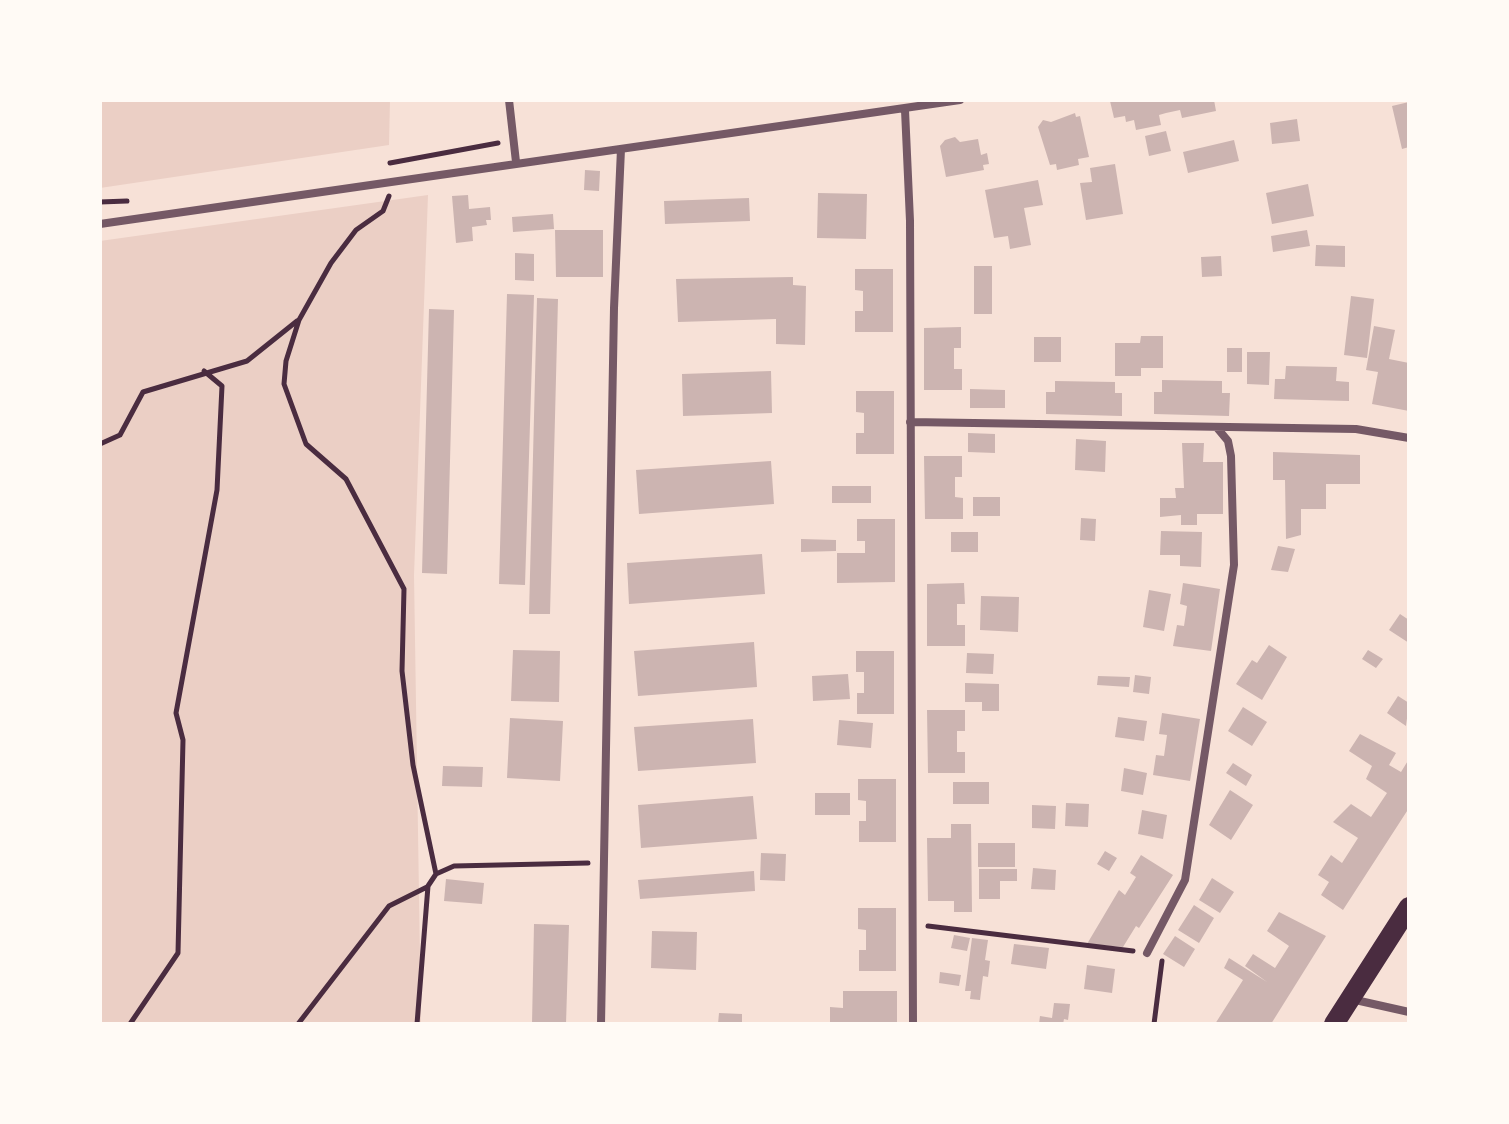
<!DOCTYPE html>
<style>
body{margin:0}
#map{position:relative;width:1509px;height:1124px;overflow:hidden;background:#f7e1d7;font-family:"Titillium Web",sans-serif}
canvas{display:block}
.frame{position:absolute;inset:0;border:102px solid #fffaf5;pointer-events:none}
</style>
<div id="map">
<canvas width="1509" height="1124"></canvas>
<div class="frame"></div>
</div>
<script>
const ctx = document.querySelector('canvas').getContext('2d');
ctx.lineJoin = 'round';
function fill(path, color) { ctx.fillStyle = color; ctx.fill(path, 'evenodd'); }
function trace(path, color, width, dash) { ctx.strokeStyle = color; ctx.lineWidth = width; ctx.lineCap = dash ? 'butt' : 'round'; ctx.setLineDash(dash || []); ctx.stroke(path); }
fill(new Path2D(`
 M 100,100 L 390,100 L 389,145 L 100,188 Z
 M 428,195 L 414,575 L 421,1024 L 100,1024 L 100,241 Z`), '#ebcfc5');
fill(new Path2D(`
 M 1113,100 L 1214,100 L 1216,111 L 1182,118 L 1180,110 L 1166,113 L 1159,115 L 1161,125 L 1136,130 L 1134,120 L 1126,122 L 1125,116 L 1114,118 L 1110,101 Z
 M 1409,102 L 1409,147 L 1402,149 L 1392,106 Z
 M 1075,113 L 1076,117 L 1080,116 L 1089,157 L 1078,159 L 1079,165 L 1057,170 L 1056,164 L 1050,165 L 1038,127 L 1043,120 L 1051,122 Z
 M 1297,119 L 1300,141 L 1272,144 L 1270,123 Z
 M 1166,131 L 1171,151 L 1149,156 L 1145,136 Z
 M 955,137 L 960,142 L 978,139 L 981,155 L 987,153 L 989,164 L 983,165 L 984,170 L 946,177 L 940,146 L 945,140 Z
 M 1234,140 L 1239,161 L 1188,173 L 1183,152 Z
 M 1115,164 L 1123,214 L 1086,220 L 1080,183 L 1092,182 L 1090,168 Z
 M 585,170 L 600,171 L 599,191 L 584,190 Z
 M 1038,180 L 1043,205 L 1024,208 L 1031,245 L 1010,249 L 1008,236 L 994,238 L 985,190 Z
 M 1308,184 L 1314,216 L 1272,224 L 1266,193 Z
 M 818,193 L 867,194 L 866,239 L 817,238 Z
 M 468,195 L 469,209 L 490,207 L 491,220 L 486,220 L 487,225 L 472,227 L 473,241 L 456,243 L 452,196 Z
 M 749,198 L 750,221 L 665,224 L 664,201 Z
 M 553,214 L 554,229 L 513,232 L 512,217 Z
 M 555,230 L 603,230 L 603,277 L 556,277 Z
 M 1307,230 L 1310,246 L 1273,252 L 1271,236 Z
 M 1316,245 L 1345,246 L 1345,267 L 1315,266 Z
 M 515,253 L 534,254 L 534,281 L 515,280 Z
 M 1221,256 L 1222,276 L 1202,277 L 1201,257 Z
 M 974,266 L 992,266 L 992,314 L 974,314 Z
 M 855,269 L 893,269 L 893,332 L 855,332 L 855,311 L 863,311 L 863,291 L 855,290 Z
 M 793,277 L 793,285 L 806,286 L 805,345 L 776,344 L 776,319 L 678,322 L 676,279 Z
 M 507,294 L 534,295 L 525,585 L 499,584 Z
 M 1351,296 L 1374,299 L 1367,358 L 1344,355 Z
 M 537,298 L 558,299 L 550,614 L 529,614 Z
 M 429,309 L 454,310 L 447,574 L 422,573 Z
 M 1374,326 L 1395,330 L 1389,359 L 1409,363 L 1409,411 L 1372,404 L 1378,372 L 1366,370 Z
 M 961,327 L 961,348 L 954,348 L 954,369 L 962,369 L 962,390 L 924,390 L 924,328 Z
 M 1141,336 L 1163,336 L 1163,368 L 1141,368 L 1141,376 L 1115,376 L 1115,343 L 1140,343 Z
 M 1034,337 L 1061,337 L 1061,362 L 1034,362 Z
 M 1227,348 L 1242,348 L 1242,372 L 1227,372 Z
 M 1247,352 L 1270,352 L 1269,385 L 1247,384 Z
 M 1286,366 L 1337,367 L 1336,381 L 1349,382 L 1349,401 L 1274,399 L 1275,379 L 1285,379 Z
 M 771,371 L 772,413 L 683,416 L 682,374 Z
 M 1162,380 L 1222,381 L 1222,393 L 1230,393 L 1229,416 L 1154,414 L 1154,392 L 1162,392 Z
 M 1055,381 L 1115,382 L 1115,393 L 1122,393 L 1122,416 L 1046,414 L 1046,392 L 1055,392 Z
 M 970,389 L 1005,390 L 1005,408 L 970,408 Z
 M 856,391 L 894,391 L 894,454 L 856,454 L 856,433 L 864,433 L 864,413 L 856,412 Z
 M 968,433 L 995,434 L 995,453 L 968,452 Z
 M 1076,439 L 1106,441 L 1105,472 L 1075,470 Z
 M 1182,443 L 1204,443 L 1203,462 L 1223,462 L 1223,514 L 1197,514 L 1197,525 L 1181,525 L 1181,515 L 1160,517 L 1160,498 L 1176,498 L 1175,488 L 1184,488 Z
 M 1273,452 L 1360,455 L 1360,484 L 1326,484 L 1326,509 L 1301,509 L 1301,535 L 1286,539 L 1285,480 L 1273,480 Z
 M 924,456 L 962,456 L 962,477 L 955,477 L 955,497 L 963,498 L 963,519 L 925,519 Z
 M 771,461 L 774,504 L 639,514 L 636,470 Z
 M 832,486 L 871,486 L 871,503 L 832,503 Z
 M 973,497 L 1000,497 L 1000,516 L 973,516 Z
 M 1081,518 L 1096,519 L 1095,541 L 1080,540 Z
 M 857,519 L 895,519 L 895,582 L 837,583 L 837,553 L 865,553 L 865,541 L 857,541 Z
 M 1161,531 L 1202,532 L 1201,567 L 1180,566 L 1180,555 L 1160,555 Z
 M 951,532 L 978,532 L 978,552 L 951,552 Z
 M 801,539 L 836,540 L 836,551 L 801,552 Z
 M 1278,546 L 1295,549 L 1288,572 L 1271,570 Z
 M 762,554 L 765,594 L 629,604 L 627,563 Z
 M 964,583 L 965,604 L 957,604 L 957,625 L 965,625 L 965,646 L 927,646 L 927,584 Z
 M 1183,583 L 1220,589 L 1211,651 L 1173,646 L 1177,625 L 1184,626 L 1187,606 L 1180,604 Z
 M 1149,590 L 1171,594 L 1164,631 L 1143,627 Z
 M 981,596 L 1019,597 L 1018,632 L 980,630 Z
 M 1400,614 L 1409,620 L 1409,643 L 1389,630 Z
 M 754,642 L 757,687 L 638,696 L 634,651 Z
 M 1269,645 L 1287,657 L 1262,700 L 1236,684 L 1252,660 L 1257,663 Z
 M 513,650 L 560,651 L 559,702 L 511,701 Z
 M 1368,650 L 1383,659 L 1376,668 L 1362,659 Z
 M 856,651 L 894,651 L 894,714 L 857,714 L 857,693 L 864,693 L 864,672 L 856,672 Z
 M 967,653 L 994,654 L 993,674 L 966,673 Z
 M 848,674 L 850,699 L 813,701 L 812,676 Z
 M 1135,675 L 1151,677 L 1149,694 L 1133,692 Z
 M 1098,676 L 1130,677 L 1129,687 L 1097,685 Z
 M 965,683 L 999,684 L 999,711 L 982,711 L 982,702 L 965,702 Z
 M 1398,696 L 1409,703 L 1406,726 L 1387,713 Z
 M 1243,707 L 1267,722 L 1252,746 L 1228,731 Z
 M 927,710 L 965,710 L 965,731 L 957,731 L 957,752 L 965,752 L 965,773 L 928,773 Z
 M 1162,713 L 1200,719 L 1190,781 L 1153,775 L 1156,755 L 1164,756 L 1167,735 L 1159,734 Z
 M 1118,717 L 1147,721 L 1144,741 L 1115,737 Z
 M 510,718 L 563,721 L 560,781 L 507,778 Z
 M 753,719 L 756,763 L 638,771 L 634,727 Z
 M 839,720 L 873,723 L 871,748 L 837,745 Z
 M 1360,734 L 1396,753 L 1389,765 L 1401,772 L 1409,759 L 1409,808 L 1343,910 L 1321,895 L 1329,882 L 1318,875 L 1331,855 L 1342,863 L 1358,838 L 1333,822 L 1351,804 L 1371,817 L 1387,793 L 1366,779 L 1372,766 L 1349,751 Z
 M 1233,763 L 1252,775 L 1246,786 L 1226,773 Z
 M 443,766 L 483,767 L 482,787 L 442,786 Z
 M 1124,768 L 1147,773 L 1143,795 L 1121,791 Z
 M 858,779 L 896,779 L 896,842 L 859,842 L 859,821 L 866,821 L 866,801 L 858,800 Z
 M 953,782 L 989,782 L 989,804 L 953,804 Z
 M 1230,790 L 1253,805 L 1231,840 L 1209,825 Z
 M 815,793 L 850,793 L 850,815 L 815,815 Z
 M 753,796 L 757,839 L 641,848 L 638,805 Z
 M 1066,803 L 1089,804 L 1088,827 L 1065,826 Z
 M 1032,805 L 1056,806 L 1055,829 L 1032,828 Z
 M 1142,810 L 1167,815 L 1163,839 L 1138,834 Z
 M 951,824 L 971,824 L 972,912 L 954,912 L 954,901 L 928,901 L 927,838 L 951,838 Z
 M 978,843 L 1015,843 L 1015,867 L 978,867 Z
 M 1105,851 L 1117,858 L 1109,871 L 1097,864 Z
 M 761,853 L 786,854 L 785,881 L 760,880 Z
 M 1141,855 L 1173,875 L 1139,928 L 1136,926 L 1123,947 L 1087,944 L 1119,890 L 1125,895 L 1136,877 L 1130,873 Z
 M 1033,868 L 1056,870 L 1055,890 L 1031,889 Z
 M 979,869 L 1017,869 L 1017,881 L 1000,881 L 1000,899 L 979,899 Z
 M 754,871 L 755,891 L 640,899 L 638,880 Z
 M 1212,878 L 1234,892 L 1220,913 L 1199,900 Z
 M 446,879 L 484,883 L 482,904 L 444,901 Z
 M 1194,905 L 1214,918 L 1199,943 L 1178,930 Z
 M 858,908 L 896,908 L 896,971 L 859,971 L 859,950 L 866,950 L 866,930 L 858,929 Z
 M 1279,912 L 1326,936 L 1271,1024 L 1215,1024 L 1243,980 L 1224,968 L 1229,958 L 1267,982 L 1245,966 L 1253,954 L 1275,968 L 1289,946 L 1267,931 Z
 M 534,924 L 569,925 L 566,1024 L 532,1024 Z
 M 652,931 L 697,932 L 696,970 L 651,968 Z
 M 954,935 L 970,938 L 967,951 L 951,948 Z
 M 1175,936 L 1195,949 L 1184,967 L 1163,954 Z
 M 972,938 L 988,940 L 985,960 L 990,961 L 988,977 L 983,976 L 980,1000 L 970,999 L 971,991 L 965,991 Z
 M 1014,944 L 1049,948 L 1046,969 L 1011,964 Z
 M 1087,965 L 1115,969 L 1112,993 L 1084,989 Z
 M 940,972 L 961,975 L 959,986 L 939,983 Z
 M 843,991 L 897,991 L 897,1024 L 830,1024 L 830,1007 L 843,1008 Z
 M 1054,1003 L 1070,1004 L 1068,1020 L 1064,1019 L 1063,1024 L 1039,1024 L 1040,1016 L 1052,1018 Z
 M 719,1013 L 742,1014 L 742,1024 L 718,1024 Z`), '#ccb4b1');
trace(new Path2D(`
 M 390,163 L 498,143
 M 389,196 L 383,211 L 356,230 L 331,263 L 299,320 L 286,361 L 284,384 L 306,444 L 346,479 L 404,589 L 402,671 L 413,765 L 436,874
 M 100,202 L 127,201
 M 100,444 L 120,435 L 143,392 L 247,361 L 297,321
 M 928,926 L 1133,951
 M 130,1024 L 178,953 L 183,740 L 176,713 L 217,490 L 222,386 L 204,371
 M 298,1024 L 389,906 L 427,887
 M 417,1024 L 428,886 L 436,874 L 454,866 L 588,863
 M 1154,1024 L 1162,961`), '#4a2c40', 5);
trace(new Path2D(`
 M 509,100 L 516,162
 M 905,110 L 910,221 L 913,1024
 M 100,224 L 960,100
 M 910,422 L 1356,429 L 1409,438
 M 1147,953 L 1185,880 L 1234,565 L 1231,456 L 1228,441 L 1218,429
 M 1351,999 L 1409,1012
 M 601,1024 L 614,308 L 621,149`), '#755966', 8);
trace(new Path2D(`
 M 1334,1024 L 1409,907`), '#4a2c40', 20);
</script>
